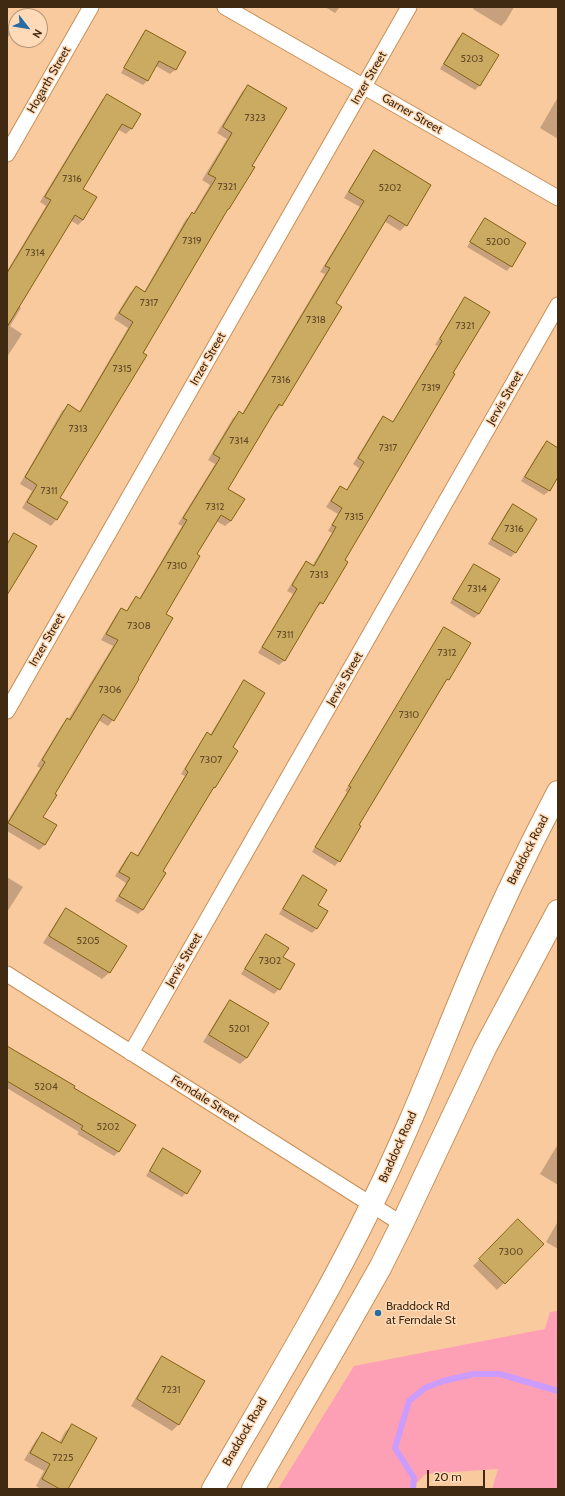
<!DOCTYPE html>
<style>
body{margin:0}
#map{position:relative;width:565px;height:1496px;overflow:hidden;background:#f9ca9d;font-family:Cabin,sans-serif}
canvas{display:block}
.frame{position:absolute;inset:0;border:8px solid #412a12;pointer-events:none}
.north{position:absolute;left:8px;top:8px;width:40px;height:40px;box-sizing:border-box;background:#fedab8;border:1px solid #b29476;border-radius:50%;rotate:121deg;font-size:11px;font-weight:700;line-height:16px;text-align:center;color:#412a12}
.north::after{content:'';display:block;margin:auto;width:14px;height:18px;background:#276da2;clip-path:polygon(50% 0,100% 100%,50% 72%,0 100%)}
.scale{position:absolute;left:427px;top:1470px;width:58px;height:18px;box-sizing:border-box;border:2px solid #412a12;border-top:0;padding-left:5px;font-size:12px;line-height:14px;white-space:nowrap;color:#412a12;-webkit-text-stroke:3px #fedab8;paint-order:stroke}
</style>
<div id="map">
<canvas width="565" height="1496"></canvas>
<div class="frame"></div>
<div class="north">N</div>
<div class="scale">20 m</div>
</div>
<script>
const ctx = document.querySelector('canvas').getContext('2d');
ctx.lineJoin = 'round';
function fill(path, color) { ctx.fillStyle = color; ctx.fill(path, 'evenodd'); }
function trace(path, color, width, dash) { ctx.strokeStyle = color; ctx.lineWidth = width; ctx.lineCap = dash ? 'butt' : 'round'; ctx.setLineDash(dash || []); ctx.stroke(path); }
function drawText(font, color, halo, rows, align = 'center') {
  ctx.font = font + ' Cabin,sans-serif'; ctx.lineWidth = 3; ctx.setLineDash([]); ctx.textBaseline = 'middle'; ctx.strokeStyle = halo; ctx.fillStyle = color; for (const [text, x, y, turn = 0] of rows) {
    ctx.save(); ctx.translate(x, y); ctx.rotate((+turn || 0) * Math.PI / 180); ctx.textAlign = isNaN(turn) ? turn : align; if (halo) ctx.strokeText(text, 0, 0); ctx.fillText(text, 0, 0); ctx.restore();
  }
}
fill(new Path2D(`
 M 558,1311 L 558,1489 L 492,1489 L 498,1469 L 426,1474 L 410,1489 L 278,1489 L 354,1366 L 545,1329 L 550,1312 Z`), '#fda0b5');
fill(new Path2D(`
 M 325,7 L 340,7 L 335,13 Z
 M 474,7 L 514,7 L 506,21 L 501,26 L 473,9 Z
 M 7,30 L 11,32 L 7,39 Z
 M 146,31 L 185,53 L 175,70 L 170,74 L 156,66 L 147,81 L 143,85 L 121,73 L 142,35 Z
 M 463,34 L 480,85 L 475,90 L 440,69 L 458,38 Z
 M 248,86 L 251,166 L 229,209 L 225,212 L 142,353 L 59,498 L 67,503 L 56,520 L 51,526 L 22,508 L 32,491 L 20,484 L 62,411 L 68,406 L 79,412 L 128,328 L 114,319 L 130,293 L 136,287 L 144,292 L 186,219 L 193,214 L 210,185 L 202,180 L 227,139 L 217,133 L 242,92 Z
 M 108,95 L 140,114 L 131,129 L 126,134 L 117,129 L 81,189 L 83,220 L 78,225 L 70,220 L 19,306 L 21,308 L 10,326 L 22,334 L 7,357 L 7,271 L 46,206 L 40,202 L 102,100 Z
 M 558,97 L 558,139 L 540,128 Z
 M 374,151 L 430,185 L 406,225 L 400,231 L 384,221 L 334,304 L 281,405 L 276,411 L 274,410 L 227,489 L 231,521 L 225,526 L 216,521 L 196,554 L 164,614 L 113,720 L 108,726 L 98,720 L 54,794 L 42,817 L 45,845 L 39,850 L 7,831 L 7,822 L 40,768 L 37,766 L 62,725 L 68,720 L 113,646 L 101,640 L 116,615 L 121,609 L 126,612 L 131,603 L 136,598 L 139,599 L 182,526 L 178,524 L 215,464 L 208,460 L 233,418 L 239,413 L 242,414 L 325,274 L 320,272 L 360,207 L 344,198 L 369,157 Z
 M 485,219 L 525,243 L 511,266 L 507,271 L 467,247 L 481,223 Z
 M 465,298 L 344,560 L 322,603 L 316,608 L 285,660 L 279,665 L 258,653 L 293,594 L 287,591 L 301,568 L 306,562 L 312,566 L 332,533 L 328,531 L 338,514 L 326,507 L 335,493 L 340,487 L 346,491 L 359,468 L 353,464 L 378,423 L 383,418 L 392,423 L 438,346 L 435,345 L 460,304 Z
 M 547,442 L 558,449 L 558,475 L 549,491 L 544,495 L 521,481 L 542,447 Z
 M 513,505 L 536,519 L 515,553 L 511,557 L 488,544 L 508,510 Z
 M 475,565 L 479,614 L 474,618 L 450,603 L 470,570 Z
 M 444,629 L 448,679 L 444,683 L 357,825 L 339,861 L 335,866 L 312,852 L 347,792 L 345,791 L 440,633 Z
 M 244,681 L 231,748 L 215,787 L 210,792 L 162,871 L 165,873 L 143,910 L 138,914 L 115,901 L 126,883 L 115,876 L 127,857 L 131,853 L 137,856 L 185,776 L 181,774 L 203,738 L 207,733 L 210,735 L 240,686 Z
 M 303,876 L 316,905 L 326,912 L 316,929 L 312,933 L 279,914 L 299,881 Z
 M 7,877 L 23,887 L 7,912 Z
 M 66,910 L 125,946 L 109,973 L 102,979 L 43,943 L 60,916 Z
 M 266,936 L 282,958 L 279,989 L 274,994 L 241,974 L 262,940 Z
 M 231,1001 L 267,1023 L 247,1058 L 240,1064 L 203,1042 L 224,1008 Z
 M 7,1047 L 73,1088 L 119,1151 L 114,1156 L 77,1134 L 79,1132 L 7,1088 Z
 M 558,1144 L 558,1185 L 540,1174 Z
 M 163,1149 L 186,1193 L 182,1197 L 146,1176 L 159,1154 Z
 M 518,1220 L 543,1244 L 497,1290 L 473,1266 Z
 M 557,1223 L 558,1223 L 558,1249 L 546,1242 Z
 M 163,1357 L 179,1424 L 172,1431 L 131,1406 L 156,1364 Z
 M 72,1425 L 67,1489 L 41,1489 L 36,1486 L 44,1471 L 24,1460 L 36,1440 L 42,1434 L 59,1443 L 65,1432 Z`), '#0003');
trace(new Path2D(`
 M 413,1489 L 414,1478 L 395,1448 L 409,1401 L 425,1388 L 443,1381 L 474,1374 L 500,1374 L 558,1391`), '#ca9cfd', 6);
const building = new Path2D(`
 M 146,30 L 186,52 L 176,70 L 159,61 L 148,81 L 124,68 Z
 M 463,33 L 499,55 L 480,86 L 444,64 Z
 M 248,85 L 287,108 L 252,166 L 255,167 L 229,209 L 228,209 L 143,353 L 147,355 L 60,498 L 68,502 L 57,520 L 27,502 L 37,485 L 25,477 L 68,404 L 80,412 L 133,322 L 119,313 L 136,286 L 145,292 L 192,212 L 194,214 L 216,178 L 208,174 L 232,133 L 223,127 Z
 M 107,94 L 141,114 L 132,129 L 122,124 L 83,189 L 97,197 L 83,220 L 75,215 L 7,327 L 7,273 L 51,200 L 45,197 Z
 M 374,150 L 431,185 L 407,226 L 389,215 L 336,303 L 342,307 L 282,406 L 279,404 L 228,489 L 245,499 L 231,521 L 221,515 L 197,554 L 200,556 L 166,614 L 173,618 L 138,678 L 139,679 L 114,721 L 103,714 L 55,794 L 57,795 L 43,817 L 57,825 L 45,845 L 8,823 L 45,762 L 42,760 L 67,718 L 70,720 L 118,640 L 106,634 L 121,608 L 127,611 L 136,596 L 140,599 L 187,520 L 183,518 L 220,458 L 213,454 L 239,411 L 243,414 L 330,268 L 325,266 L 364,201 L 349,192 Z
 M 485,218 L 526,243 L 512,267 L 470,242 Z
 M 465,297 L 490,312 L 453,373 L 455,374 L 345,560 L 348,562 L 323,604 L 320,602 L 285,661 L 262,647 L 297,589 L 292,585 L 306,561 L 314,566 L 336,527 L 332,525 L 342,508 L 331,501 L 340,486 L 347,490 L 364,462 L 358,458 L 383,416 L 393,422 L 442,341 L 440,339 Z
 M 547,441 L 558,448 L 558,477 L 550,491 L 525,477 Z
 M 513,504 L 537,519 L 516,553 L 492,539 Z
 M 14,533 L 37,546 L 7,595 L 7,545 Z
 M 474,564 L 500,579 L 479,614 L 453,599 Z
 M 444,627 L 471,643 L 449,680 L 447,679 L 359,825 L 361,826 L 340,862 L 315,847 L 351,787 L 349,786 Z
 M 244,680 L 265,693 L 233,747 L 238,751 L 215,788 L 214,787 L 163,871 L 166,873 L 143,910 L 119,896 L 130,878 L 119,872 L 131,852 L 138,856 L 188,772 L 185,769 L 207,732 L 211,735 Z
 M 303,875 L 327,890 L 318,905 L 328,911 L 317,929 L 283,909 Z
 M 66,908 L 127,946 L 110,973 L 49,936 Z
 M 266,934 L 289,948 L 283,957 L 295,964 L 280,990 L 245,969 Z
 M 230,1000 L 269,1023 L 247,1058 L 209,1035 Z
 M 7,1046 L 75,1086 L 74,1088 L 136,1125 L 119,1152 L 81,1129 L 83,1126 L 7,1081 Z
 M 163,1148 L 201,1171 L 187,1194 L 150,1171 Z
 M 518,1219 L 544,1244 L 505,1284 L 479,1259 Z
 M 162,1356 L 205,1381 L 179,1425 L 137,1399 Z
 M 72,1424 L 97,1438 L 68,1489 L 60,1489 L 42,1479 L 50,1464 L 30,1453 L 42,1432 L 61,1443 Z`);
fill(building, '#cbaa61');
trace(building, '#826211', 1);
const minor = new Path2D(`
 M 225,7 L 558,198
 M 7,154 L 91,7
 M 7,711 L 409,7
 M 7,974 L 402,1224
 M 131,1053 L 558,305`);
const primary = new Path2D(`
 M 213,1489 C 267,1395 324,1303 371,1206 C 409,1130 439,1050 472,972 C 498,911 527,851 558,792
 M 253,1489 L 342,1335 L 380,1268 L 402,1224 L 485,1048 L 558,911`);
trace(minor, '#c89058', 17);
trace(primary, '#c89058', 24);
trace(minor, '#fff', 15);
trace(primary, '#fff', 22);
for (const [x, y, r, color] of [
 [378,1313,4,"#276da2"]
]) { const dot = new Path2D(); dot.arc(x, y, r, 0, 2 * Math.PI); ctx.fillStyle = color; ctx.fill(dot); trace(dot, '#fedab8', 1.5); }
drawText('10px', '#644a26', null, [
 ["5203",472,59],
 ["7323",255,118],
 ["7316",72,179],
 ["7321",227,187],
 ["5202",390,188],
 ["7319",192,241],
 ["5200",498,242],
 ["7314",35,253],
 ["7317",149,303],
 ["7318",316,320],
 ["7321",465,326],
 ["7315",122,369],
 ["7316",281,380],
 ["7319",431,388],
 ["7313",78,429],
 ["7314",239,441],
 ["7317",388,448],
 ["7311",49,491],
 ["7312",215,507],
 ["7315",354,517],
 ["7316",514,529],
 ["7310",177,566],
 ["7313",319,575],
 ["7314",477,589],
 ["7308",139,626],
 ["7311",285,635],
 ["7312",447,653],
 ["7306",110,690],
 ["7310",409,715],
 ["7307",211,760],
 ["5205",88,941],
 ["7302",270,961],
 ["5201",239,1029],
 ["5204",46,1087],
 ["5202",108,1127],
 ["7300",511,1252],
 ["7231",171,1390],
 ["7225",63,1458]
]);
drawText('12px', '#412a12', '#fedab8', [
 ["Inzer Street",369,78,-60],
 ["Hogarth Street",49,80,-60],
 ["Garner Street",412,114,30],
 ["Inzer Street",208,359,-60],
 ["Jervis Street",505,398,-60],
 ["Inzer Street",47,640,-60],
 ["Jervis Street",345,679,-60],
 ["Braddock Road",528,850,-63],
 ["Jervis Street",184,960,-60],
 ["Ferndale Street",205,1099,32],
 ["Braddock Road",398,1147,-66],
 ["Braddock Road",245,1432,-60]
]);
drawText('12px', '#412a12', '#fedab8', [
 ["Braddock Rd",386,1306],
 ["at Ferndale St",386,1320]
], 'left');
</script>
